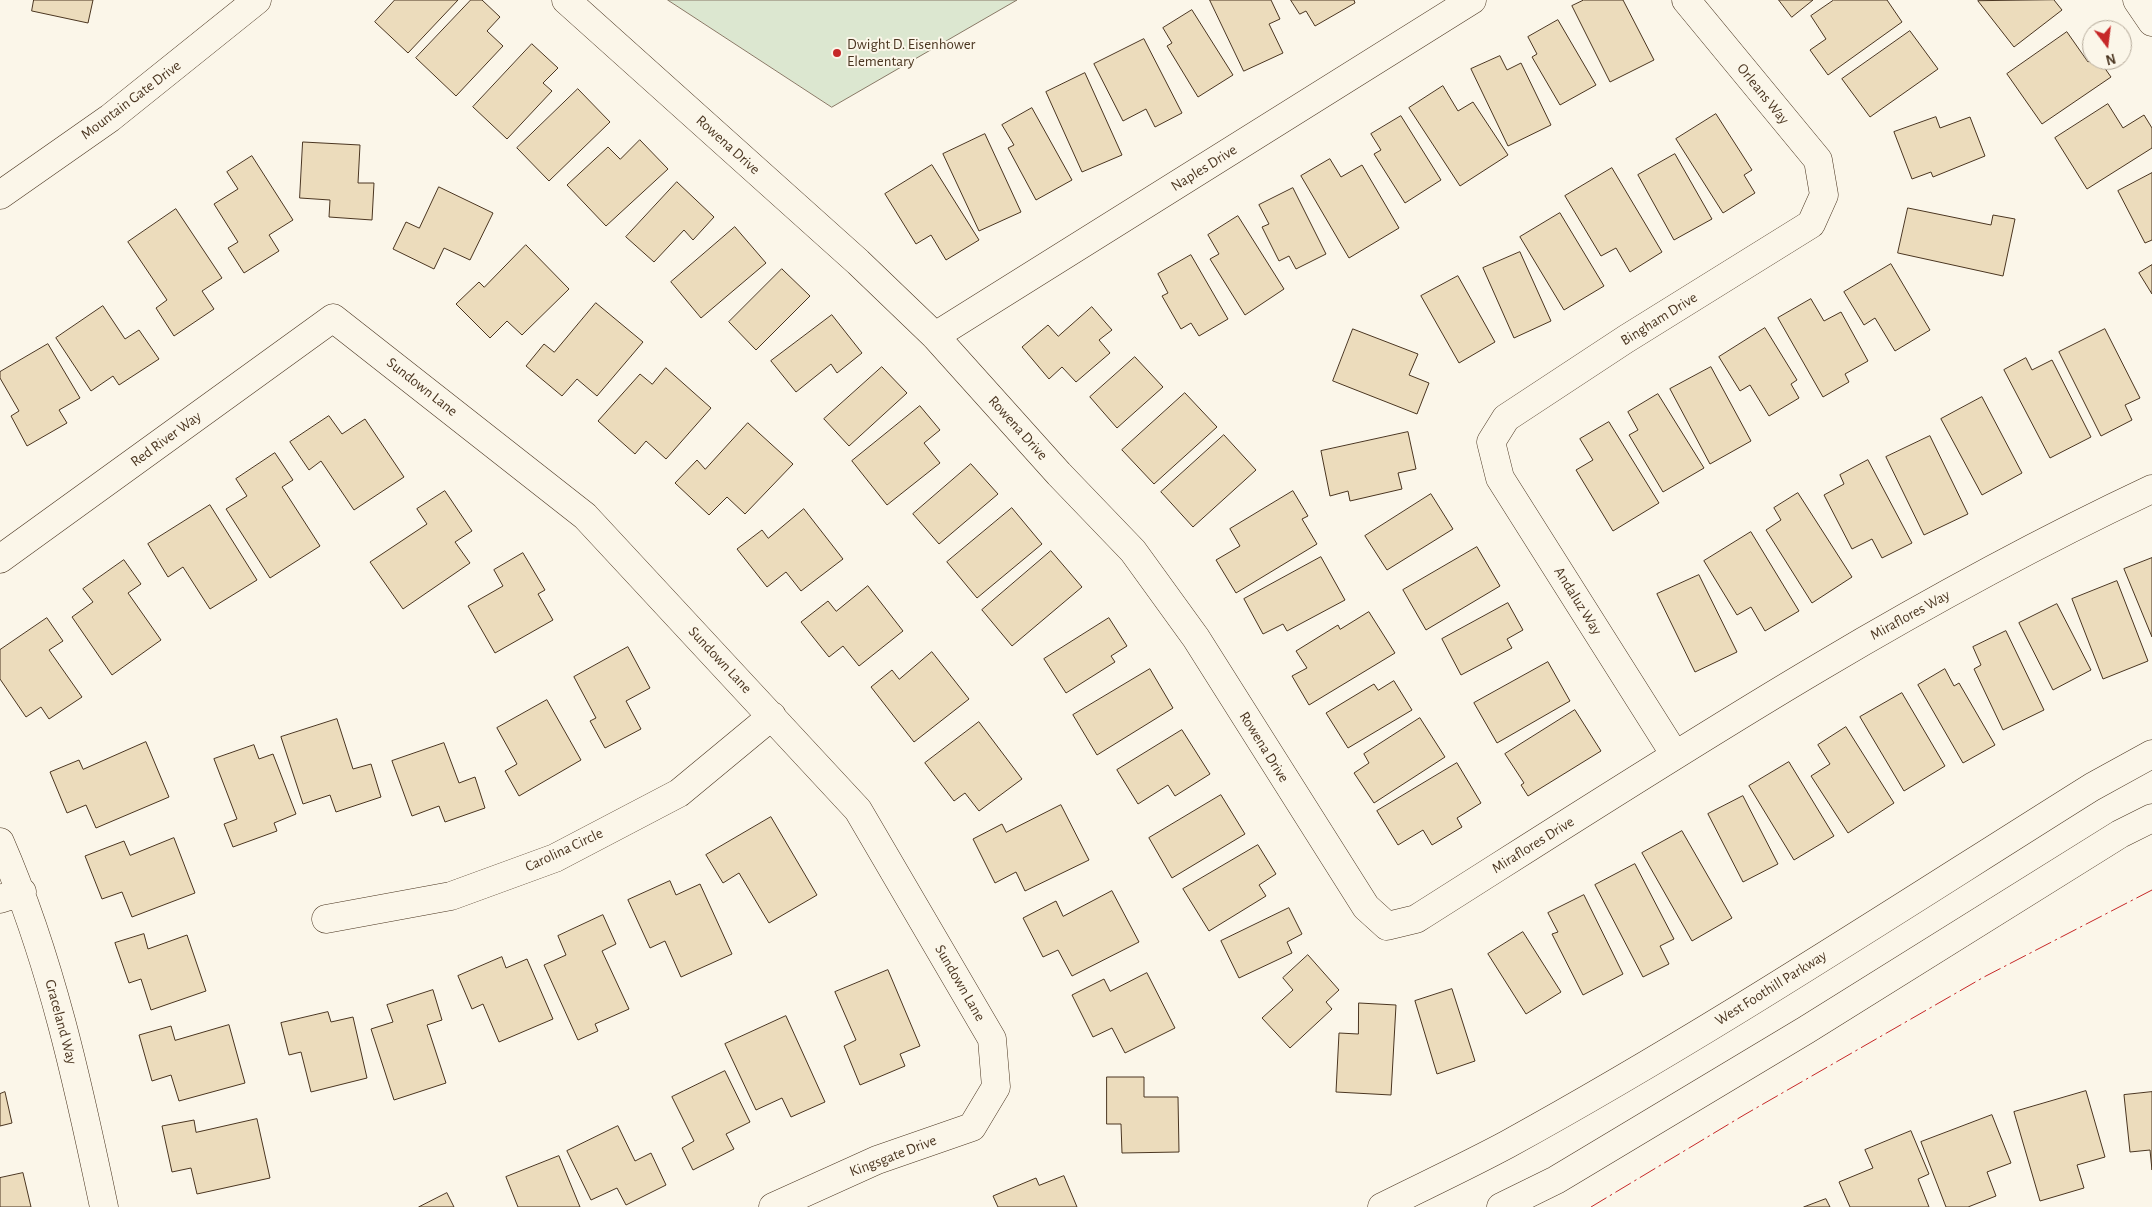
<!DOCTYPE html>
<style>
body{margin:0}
#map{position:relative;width:2152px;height:1207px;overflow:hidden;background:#fbf6e9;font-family:"Alegreya Sans",sans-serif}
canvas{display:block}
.north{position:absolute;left:2082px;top:20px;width:50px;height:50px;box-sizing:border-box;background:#fbf6e9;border:1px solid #b4a999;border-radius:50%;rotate:165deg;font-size:14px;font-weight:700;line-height:20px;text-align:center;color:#4a3520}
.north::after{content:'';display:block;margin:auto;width:18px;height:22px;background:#c62828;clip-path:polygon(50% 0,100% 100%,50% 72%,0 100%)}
</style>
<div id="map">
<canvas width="2152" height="1207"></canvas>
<div class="north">N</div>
</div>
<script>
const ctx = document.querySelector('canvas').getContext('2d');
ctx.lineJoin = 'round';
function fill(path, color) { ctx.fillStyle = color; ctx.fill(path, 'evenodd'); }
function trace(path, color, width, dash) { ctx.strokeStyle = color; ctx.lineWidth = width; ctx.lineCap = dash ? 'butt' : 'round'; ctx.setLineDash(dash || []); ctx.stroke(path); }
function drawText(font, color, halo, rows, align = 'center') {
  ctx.font = font + ' "Alegreya Sans",sans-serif'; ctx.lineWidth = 4; ctx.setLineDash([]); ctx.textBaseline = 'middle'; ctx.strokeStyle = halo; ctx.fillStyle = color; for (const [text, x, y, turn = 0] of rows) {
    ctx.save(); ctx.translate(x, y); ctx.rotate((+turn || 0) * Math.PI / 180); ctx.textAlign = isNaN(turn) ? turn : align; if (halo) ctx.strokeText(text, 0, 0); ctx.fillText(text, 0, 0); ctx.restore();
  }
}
const green = new Path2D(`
 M 668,0 L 1017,0 L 832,107 Z`);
fill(green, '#dce7d0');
trace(green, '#887966', 1);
const building = new Path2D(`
 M 34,0 L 93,0 L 88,23 L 32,11 Z
 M 395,0 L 458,0 L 408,53 L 375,22 Z
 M 471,0 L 482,0 L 500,17 L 487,31 L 503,46 L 456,96 L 416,58 Z
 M 1210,0 L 1271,0 L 1280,19 L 1269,24 L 1283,53 L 1244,71 Z
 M 1291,0 L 1354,0 L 1355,3 L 1315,26 L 1306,11 L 1300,14 Z
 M 1584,0 L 1623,0 L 1654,60 L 1610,82 L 1572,6 Z
 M 1779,0 L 1813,0 L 1792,17 Z
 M 1834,0 L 1887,0 L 1902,22 L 1828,75 L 1810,50 L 1826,39 L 1811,16 Z
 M 2054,0 L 2062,10 L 2014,47 L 1978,1 Z
 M 1192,10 L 1233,75 L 1198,97 L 1167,46 L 1172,43 L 1163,28 Z
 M 1558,20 L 1596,85 L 1560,105 L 1532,57 L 1537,54 L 1528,37 Z
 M 1910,31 L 1938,69 L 1870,117 L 1842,79 Z
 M 2067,32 L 2088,62 L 2092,59 L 2099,60 L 2111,77 L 2042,124 L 2007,74 Z
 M 1144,39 L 1182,113 L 1155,127 L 1146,109 L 1123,121 L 1094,64 Z
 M 532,44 L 558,68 L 543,83 L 552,91 L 507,139 L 473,107 Z
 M 1500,56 L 1507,70 L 1521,63 L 1551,125 L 1508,146 L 1471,69 Z
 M 1085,73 L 1122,155 L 1082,172 L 1046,92 Z
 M 1443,86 L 1458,111 L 1473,102 L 1508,155 L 1460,186 L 1409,108 Z
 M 578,89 L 610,122 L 549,181 L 517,148 Z
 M 2108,104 L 2123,128 L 2144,115 L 2152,128 L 2152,148 L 2087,189 L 2055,138 Z
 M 1032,108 L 1072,180 L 1036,200 L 1008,148 L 1014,145 L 1002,125 Z
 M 1716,114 L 1752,170 L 1744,175 L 1755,193 L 1723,213 L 1676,139 Z
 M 1401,116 L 1441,180 L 1405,203 L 1374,154 L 1381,150 L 1371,134 Z
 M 1936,117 L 1940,128 L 1970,117 L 1985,156 L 1933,177 L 1931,172 L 1912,179 L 1894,132 Z
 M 985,134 L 1021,212 L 979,231 L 943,154 Z
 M 640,140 L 668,169 L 606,226 L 567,185 L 608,147 L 620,159 Z
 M 303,142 L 360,145 L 358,183 L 374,183 L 372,220 L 329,217 L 330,200 L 300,198 Z
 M 1675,154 L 1712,219 L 1674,240 L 1638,175 Z
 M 252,156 L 293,220 L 269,235 L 279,251 L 244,273 L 228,248 L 238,242 L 214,204 L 238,189 L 227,172 Z
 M 1330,159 L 1341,177 L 1362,165 L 1399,228 L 1349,258 L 1301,176 Z
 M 932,165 L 979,240 L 946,260 L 931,235 L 916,244 L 885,194 Z
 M 1612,168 L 1662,252 L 1630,272 L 1616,248 L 1601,256 L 1565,196 Z
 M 2152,173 L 2152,240 L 2145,243 L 2118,191 Z
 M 677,182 L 714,217 L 693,240 L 684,230 L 654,262 L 626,237 Z
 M 439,187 L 493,213 L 470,260 L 444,248 L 434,269 L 393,249 L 406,222 L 419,228 Z
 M 1293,188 L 1326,254 L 1296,269 L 1289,256 L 1279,261 L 1262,227 L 1269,224 L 1259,205 Z
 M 1908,208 L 1991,225 L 1993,215 L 2015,219 L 2003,276 L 1898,253 Z
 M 176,209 L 222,278 L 202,291 L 214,309 L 174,336 L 156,308 L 167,300 L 128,242 Z
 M 1560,213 L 1604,286 L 1564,310 L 1520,237 Z
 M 1238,216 L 1284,289 L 1245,315 L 1210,259 L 1219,254 L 1208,235 Z
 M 735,227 L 766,263 L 701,318 L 671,282 Z
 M 526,245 L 569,289 L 522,335 L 507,321 L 490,338 L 456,304 L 479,282 L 484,287 Z
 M 1520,252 L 1551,321 L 1514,338 L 1483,268 Z
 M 1191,255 L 1228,319 L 1199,336 L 1191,323 L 1181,329 L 1162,296 L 1168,293 L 1158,274 Z
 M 1891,264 L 1930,330 L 1895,351 L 1875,318 L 1864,325 L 1844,292 Z
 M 2152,265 L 2152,294 L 2139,273 Z
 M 782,269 L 810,296 L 756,350 L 729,322 Z
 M 1458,276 L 1495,342 L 1459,363 L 1421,296 Z
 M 1811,299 L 1824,321 L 1841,312 L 1868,361 L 1845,374 L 1849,382 L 1823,397 L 1778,318 Z
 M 596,303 L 643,342 L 597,396 L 577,379 L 562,396 L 526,366 L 544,344 L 554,352 Z
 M 103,306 L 125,339 L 139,330 L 159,359 L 119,385 L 113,376 L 91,391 L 56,338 Z
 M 1092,307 L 1112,330 L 1099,340 L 1110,353 L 1076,382 L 1062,367 L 1049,379 L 1022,347 L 1048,325 L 1058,336 Z
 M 832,315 L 862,353 L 837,373 L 831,364 L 796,392 L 771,361 Z
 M 1765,328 L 1797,380 L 1791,384 L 1799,398 L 1769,416 L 1750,385 L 1740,391 L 1719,357 Z
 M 1353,329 L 1418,354 L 1409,375 L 1429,383 L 1417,414 L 1333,381 Z
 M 2105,329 L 2140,398 L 2125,405 L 2132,420 L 2101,436 L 2059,352 Z
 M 48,344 L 80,398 L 59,410 L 67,423 L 27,446 L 11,416 L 19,411 L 0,378 L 0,372 Z
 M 1135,357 L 1163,387 L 1117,428 L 1090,397 Z
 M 2026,358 L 2032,370 L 2052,360 L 2091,437 L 2050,458 L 2004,370 Z
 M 882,367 L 907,393 L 849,446 L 824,419 Z
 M 1711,367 L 1751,441 L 1710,464 L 1670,389 Z
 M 666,368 L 711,408 L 666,459 L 646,441 L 635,454 L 598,421 L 640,374 L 652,384 Z
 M 1185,393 L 1217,427 L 1154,484 L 1122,450 Z
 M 1658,394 L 1704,468 L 1663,492 L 1629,435 L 1638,430 L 1628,412 Z
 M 1982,397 L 2022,473 L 1982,495 L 1941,419 Z
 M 920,406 L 940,430 L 924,443 L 940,463 L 887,505 L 852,461 Z
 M 329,416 L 342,434 L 365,419 L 404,477 L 354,510 L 321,461 L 309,470 L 290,442 Z
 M 1609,422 L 1659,503 L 1613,531 L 1576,470 L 1593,460 L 1580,439 Z
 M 748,423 L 793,464 L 745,514 L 727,497 L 709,515 L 675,483 L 697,460 L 705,469 Z
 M 1408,432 L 1416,469 L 1398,473 L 1402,489 L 1350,501 L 1348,491 L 1330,496 L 1321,451 Z
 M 1224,435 L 1256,470 L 1193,527 L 1161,492 Z
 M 1930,436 L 1968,514 L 1924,535 L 1886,457 Z
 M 275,453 L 293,480 L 282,487 L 320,546 L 270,578 L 226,509 L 247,496 L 236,479 Z
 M 1868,460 L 1912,543 L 1882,558 L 1872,539 L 1852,549 L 1824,495 L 1844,484 L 1840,475 Z
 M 971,464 L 998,494 L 939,544 L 913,514 Z
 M 445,491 L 472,531 L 455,542 L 470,563 L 403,609 L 370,562 L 427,524 L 417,509 Z
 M 1293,491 L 1308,516 L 1302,519 L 1317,544 L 1236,593 L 1216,560 L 1240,546 L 1230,529 Z
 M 1798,493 L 1852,577 L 1812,603 L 1766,530 L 1781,520 L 1774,508 Z
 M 1431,494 L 1453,529 L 1387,570 L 1365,536 Z
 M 210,505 L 257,580 L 210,609 L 183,567 L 168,577 L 148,544 Z
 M 1012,508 L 1042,544 L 977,598 L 947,562 Z
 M 804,509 L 843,559 L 801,591 L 786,572 L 767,587 L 737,549 L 762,530 L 768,538 Z
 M 1751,532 L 1799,611 L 1765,631 L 1751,607 L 1737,615 L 1704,561 Z
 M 1477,547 L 1500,586 L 1426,630 L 1403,590 Z
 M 1051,551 L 1082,587 L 1012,646 L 982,610 Z
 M 523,553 L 545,590 L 538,594 L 553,620 L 495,653 L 468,606 L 503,586 L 494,570 Z
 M 1321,557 L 1345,600 L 1287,631 L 1283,624 L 1263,634 L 1244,599 Z
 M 2152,558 L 2152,637 L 2124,569 Z
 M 124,560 L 141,584 L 128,593 L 161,640 L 112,675 L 72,617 L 93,602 L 83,589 Z
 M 1699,575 L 1737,652 L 1695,672 L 1657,594 Z
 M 2117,581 L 2148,661 L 2103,679 L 2072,599 Z
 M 868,586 L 903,631 L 859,666 L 843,646 L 829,657 L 801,622 L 828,601 L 836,611 Z
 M 1508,603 L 1523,630 L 1507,639 L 1512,648 L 1461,675 L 1442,639 Z
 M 2057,604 L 2091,670 L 2053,690 L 2019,623 Z
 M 1369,612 L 1395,653 L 1309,705 L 1292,676 L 1307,668 L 1296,651 L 1338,625 L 1340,629 Z
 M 47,618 L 63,641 L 49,650 L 82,697 L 49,719 L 41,707 L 26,717 L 0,679 L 0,650 Z
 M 1109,618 L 1127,646 L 1111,656 L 1115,662 L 1066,693 L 1044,659 Z
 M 2006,631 L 2044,710 L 2003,730 L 1974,669 L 1981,665 L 1973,647 Z
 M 628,647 L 650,688 L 626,701 L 641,729 L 605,748 L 590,721 L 596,718 L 574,677 Z
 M 932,652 L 969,699 L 914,742 L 871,687 L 892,670 L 899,679 Z
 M 1548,662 L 1570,701 L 1497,743 L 1474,703 Z
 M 1150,669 L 1173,708 L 1097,755 L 1073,715 Z
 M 1945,669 L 1954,686 L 1959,683 L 1995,745 L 1963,763 L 1918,685 Z
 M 1394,681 L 1412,710 L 1348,748 L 1326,713 L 1374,684 L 1378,690 Z
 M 1902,693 L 1945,766 L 1904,791 L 1860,717 Z
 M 547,700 L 581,760 L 519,796 L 505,771 L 517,764 L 497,728 Z
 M 1575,710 L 1601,751 L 1528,796 L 1521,785 L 1524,783 L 1505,754 Z
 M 1420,718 L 1445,757 L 1374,803 L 1354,773 L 1369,763 L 1364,754 Z
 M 337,719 L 353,769 L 371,764 L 381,797 L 336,812 L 330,795 L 303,804 L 281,737 Z
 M 979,722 L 1022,779 L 979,811 L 965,793 L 954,801 L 925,763 Z
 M 1846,727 L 1894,803 L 1848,833 L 1811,776 L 1830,764 L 1818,745 Z
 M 1182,730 L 1210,774 L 1175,796 L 1168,785 L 1138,804 L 1117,770 Z
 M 146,742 L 169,797 L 96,828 L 86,805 L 67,813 L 50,772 L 79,760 L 83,769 Z
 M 444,743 L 459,783 L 475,777 L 485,808 L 445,822 L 439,806 L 412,816 L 392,761 Z
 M 254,745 L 259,759 L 273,754 L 296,814 L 274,823 L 277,831 L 233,847 L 224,824 L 237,819 L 214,759 Z
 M 1789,762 L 1834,836 L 1794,860 L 1749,786 Z
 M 1457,763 L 1481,803 L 1457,818 L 1462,827 L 1432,845 L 1423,830 L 1398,845 L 1377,811 Z
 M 1221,795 L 1245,834 L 1172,878 L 1149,838 Z
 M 1743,796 L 1778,864 L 1743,882 L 1708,814 Z
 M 1061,805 L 1089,860 L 1025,891 L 1016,872 L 995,883 L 973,839 L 1002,824 L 1006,832 Z
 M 771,817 L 817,895 L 769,923 L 739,873 L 723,883 L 706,855 Z
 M 1682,831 L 1732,918 L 1692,941 L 1642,853 Z
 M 174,838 L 195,893 L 132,917 L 122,892 L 102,899 L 85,856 L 124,841 L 130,855 Z
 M 1258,845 L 1276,874 L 1259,885 L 1266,896 L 1209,931 L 1183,889 Z
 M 1635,864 L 1674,939 L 1660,946 L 1669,964 L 1643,977 L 1595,885 Z
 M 670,881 L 676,895 L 700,884 L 732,954 L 681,977 L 665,941 L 650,948 L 628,900 Z
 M 1112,891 L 1139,942 L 1072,976 L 1058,950 L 1043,957 L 1023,918 L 1056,901 L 1063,916 Z
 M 1584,895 L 1623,974 L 1583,995 L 1552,934 L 1558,932 L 1548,913 Z
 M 1289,908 L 1302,934 L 1287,942 L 1292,953 L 1239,978 L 1221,941 Z
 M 603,915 L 616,944 L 602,951 L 629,1009 L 595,1024 L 598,1031 L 578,1040 L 544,965 L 566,955 L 558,936 Z
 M 1523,932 L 1561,992 L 1526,1014 L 1488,954 Z
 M 144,934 L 148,949 L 187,935 L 206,991 L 151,1010 L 141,979 L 129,983 L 115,943 Z
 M 1308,955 L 1339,990 L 1326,1002 L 1332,1009 L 1290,1048 L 1262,1018 L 1293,990 L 1283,978 Z
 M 502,957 L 506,968 L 527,959 L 553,1019 L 499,1042 L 483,1004 L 472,1009 L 458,976 Z
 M 888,970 L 920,1046 L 900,1054 L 905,1066 L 860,1085 L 844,1046 L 856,1040 L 835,992 Z
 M 1147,973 L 1175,1028 L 1125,1053 L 1112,1028 L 1093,1037 L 1072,995 L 1104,979 L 1110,991 Z
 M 1452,989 L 1475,1061 L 1437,1074 L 1415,1001 Z
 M 433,990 L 442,1020 L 427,1025 L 446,1083 L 394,1100 L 371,1029 L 393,1022 L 387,1005 Z
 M 1359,1003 L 1396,1005 L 1391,1095 L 1336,1092 L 1339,1033 L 1358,1034 Z
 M 328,1012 L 331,1022 L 353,1017 L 367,1078 L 311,1092 L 301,1052 L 289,1055 L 281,1023 Z
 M 786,1016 L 825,1102 L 791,1117 L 782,1098 L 756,1110 L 725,1044 Z
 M 229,1025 L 245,1083 L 179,1101 L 171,1075 L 152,1081 L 139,1035 L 171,1026 L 175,1040 Z
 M 725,1071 L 750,1122 L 726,1134 L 734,1149 L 693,1170 L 682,1148 L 694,1141 L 672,1097 Z
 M 1107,1077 L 1144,1077 L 1144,1097 L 1178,1097 L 1179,1152 L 1122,1153 L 1121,1124 L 1107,1124 Z
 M 2086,1091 L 2105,1157 L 2077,1165 L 2084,1188 L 2040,1201 L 2014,1112 Z
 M 5,1092 L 12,1123 L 0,1126 L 0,1094 Z
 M 2152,1092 L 2152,1170 L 2150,1150 L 2130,1152 L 2124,1095 Z
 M 1992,1115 L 2011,1163 L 1987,1172 L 1996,1196 L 1968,1207 L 1946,1207 L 1921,1142 Z
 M 257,1119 L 270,1178 L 197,1194 L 191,1168 L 172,1172 L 162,1126 L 194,1120 L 196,1132 Z
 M 618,1126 L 635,1161 L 651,1153 L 666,1185 L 626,1205 L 617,1188 L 591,1200 L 567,1151 Z
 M 1911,1131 L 1929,1174 L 1918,1179 L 1929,1207 L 1850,1207 L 1839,1182 L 1873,1168 L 1865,1150 Z
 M 559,1156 L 580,1207 L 518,1207 L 506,1177 Z
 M 23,1173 L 31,1207 L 0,1207 L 0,1178 Z
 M 1064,1176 L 1077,1207 L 998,1207 L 993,1196 L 1036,1178 L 1039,1185 Z
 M 447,1193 L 454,1207 L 419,1207 Z
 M 1826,1199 L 1830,1207 L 1804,1207 Z`);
fill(building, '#ecdcbc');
trace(building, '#4a3520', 1);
const minor = new Path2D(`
 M 566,0 L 858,262 L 935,336 L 1059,474 L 1133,551 L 1196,638 L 1366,907 L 1387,926 L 1416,919 C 1656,767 1894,610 2152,489
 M 2137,0 L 2152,22
 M 935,336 L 1472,0
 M 0,559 L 333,318 L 585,516 L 858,810 L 992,1039 L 996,1087 L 972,1127 L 877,1160 L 773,1207
 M 1675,755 L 1500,478 L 1491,442 L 1506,418 L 1626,339 L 1811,224 L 1824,195 L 1818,160 L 1686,0
 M 0,842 C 51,959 78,1083 104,1207
 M 0,899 L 22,892
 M 326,919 L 451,896 L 555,858 L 679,793 L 772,716`);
const secondary = new Path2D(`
 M 0,195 L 110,118 L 257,0`);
const primary = new Path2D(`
 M 1382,1207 C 1424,1186 1467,1166 1508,1144 C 1708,1034 1899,908 2092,787 L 2152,754
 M 1501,1207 L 1556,1180 L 1806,1030 L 2120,834 L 2152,818`);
trace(minor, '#4a3520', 29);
trace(secondary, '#4a3520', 29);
trace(primary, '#4a3520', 29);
trace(minor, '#fbf6e9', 28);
trace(secondary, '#fbf6e9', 28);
trace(primary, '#fbf6e9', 28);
trace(new Path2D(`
 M 1591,1207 L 1744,1115 L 1984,977 L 2152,890`), '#c62828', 1, [18, 4, 2.5, 4]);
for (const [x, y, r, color] of [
 [837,53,5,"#c62828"]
]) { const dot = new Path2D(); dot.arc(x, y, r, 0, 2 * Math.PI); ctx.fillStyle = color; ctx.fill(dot); trace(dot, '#fbf6e9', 2); }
drawText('15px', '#4a3520', '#fbf6e9', [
 ["Dwight D. Eisenhower",847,44],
 ["Elementary",847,61]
], 'left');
drawText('15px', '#4a3520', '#fbf6e9', [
 ["Orleans Way",1763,94,51],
 ["Mountain Gate Drive",131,100,-37],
 ["Rowena Drive",728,145,42],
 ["Naples Drive",1204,168,-32],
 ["Bingham Drive",1659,319,-32],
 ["Sundown Lane",422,387,38],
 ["Rowena Drive",1018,428,48],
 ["Red River Way",166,439,-36],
 ["Andaluz Way",1578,601,58],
 ["Miraflores Way",1910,615,-29],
 ["Sundown Lane",720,660,47],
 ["Rowena Drive",1264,747,58],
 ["Miraflores Drive",1533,845,-32],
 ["Carolina Circle",564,850,-25],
 ["Sundown Lane",960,983,60],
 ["West Foothill Parkway",1771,988,-32],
 ["Graceland Way",61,1022,75],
 ["Kingsgate Drive",893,1156,-21]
]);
</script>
